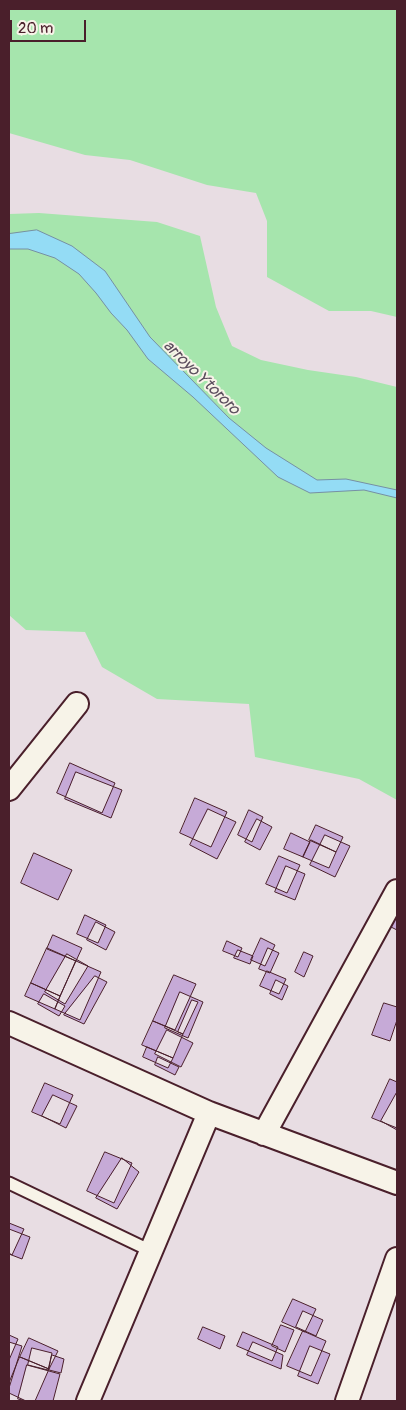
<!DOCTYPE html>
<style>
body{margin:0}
#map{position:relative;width:406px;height:1410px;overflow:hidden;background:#e8dde3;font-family:Pangolin,sans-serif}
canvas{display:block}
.frame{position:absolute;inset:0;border:10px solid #4a1f2b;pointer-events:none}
.scale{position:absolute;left:10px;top:20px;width:76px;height:22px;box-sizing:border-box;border:2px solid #4a1f2b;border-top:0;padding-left:6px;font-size:15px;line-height:18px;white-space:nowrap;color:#4a1f2b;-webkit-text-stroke:4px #f7f3e8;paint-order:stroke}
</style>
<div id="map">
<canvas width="406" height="1410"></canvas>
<div class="frame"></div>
<div class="scale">20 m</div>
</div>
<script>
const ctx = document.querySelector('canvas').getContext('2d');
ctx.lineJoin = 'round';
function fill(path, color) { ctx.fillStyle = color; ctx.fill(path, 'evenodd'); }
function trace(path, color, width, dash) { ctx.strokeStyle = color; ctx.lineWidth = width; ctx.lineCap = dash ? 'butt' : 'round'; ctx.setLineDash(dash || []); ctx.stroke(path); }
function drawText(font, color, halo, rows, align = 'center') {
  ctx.font = font + ' Pangolin,sans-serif'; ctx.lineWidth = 4; ctx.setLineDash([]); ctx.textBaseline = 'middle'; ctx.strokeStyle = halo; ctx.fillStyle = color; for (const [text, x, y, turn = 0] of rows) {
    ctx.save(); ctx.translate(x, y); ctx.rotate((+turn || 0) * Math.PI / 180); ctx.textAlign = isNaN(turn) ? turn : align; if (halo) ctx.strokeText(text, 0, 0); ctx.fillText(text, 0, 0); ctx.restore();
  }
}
fill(new Path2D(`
 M 9,9 L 397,9 L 397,317 L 371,311 L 329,311 L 267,277 L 267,221 L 256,193 L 207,185 L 130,160 L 85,155 L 9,133 Z
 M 39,213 L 157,222 L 200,236 L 216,307 L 232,346 L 261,360 L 308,370 L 356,377 L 397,387 L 397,800 L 359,779 L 255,757 L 249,704 L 157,699 L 102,667 L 85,632 L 26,630 L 9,615 L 9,214 Z`), '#a6e5ad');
const water = new Path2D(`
 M 37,230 L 72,246 L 105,271 L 150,337 L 229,418 L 266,448 L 317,480 L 346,479 L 397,490 L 397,498 L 364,490 L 310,493 L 278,477 L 193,397 L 148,359 L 127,330 L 111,313 L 96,293 L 79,274 L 55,258 L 28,249 L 9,249 L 9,234 Z`);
fill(water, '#94dcf5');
trace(water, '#7690a4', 1);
const building = new Path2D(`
 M 70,763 L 115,783 L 102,813 L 57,793 Z
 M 76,772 L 122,790 L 111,818 L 65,799 Z
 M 195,798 L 227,812 L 211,847 L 180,833 Z
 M 208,809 L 236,822 L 217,859 L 190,845 Z
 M 249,810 L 263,817 L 252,842 L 238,835 Z
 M 257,819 L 272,827 L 260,850 L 245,842 Z
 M 316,825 L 343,837 L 336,852 L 309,840 Z
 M 291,833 L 310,842 L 303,857 L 284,849 Z
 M 325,835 L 350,846 L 335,877 L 310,865 Z
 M 311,840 L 336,852 L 329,868 L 303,857 Z
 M 34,853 L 72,870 L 58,900 L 21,883 Z
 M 279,856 L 300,865 L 287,893 L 266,884 Z
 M 286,866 L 305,874 L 295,900 L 275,892 Z
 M 397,912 L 397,930 L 391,927 Z
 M 85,915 L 106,925 L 98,943 L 77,934 Z
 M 96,922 L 115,932 L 106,950 L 87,940 Z
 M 53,935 L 82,948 L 76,961 L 47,949 Z
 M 261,938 L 275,945 L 265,966 L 251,960 Z
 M 227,941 L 242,948 L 238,957 L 223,951 Z
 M 47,948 L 76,961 L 60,996 L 31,983 Z
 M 268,948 L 279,953 L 270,973 L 259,969 Z
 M 238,950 L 253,956 L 250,964 L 234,958 Z
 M 304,952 L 313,956 L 304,977 L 295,972 Z
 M 67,954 L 88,966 L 65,1004 L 45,992 Z
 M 76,961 L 101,972 L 80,1020 L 55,1009 Z
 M 267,971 L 286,979 L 279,994 L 260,986 Z
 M 174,975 L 196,984 L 175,1030 L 153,1021 Z
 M 95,976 L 107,982 L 84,1024 L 64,1015 Z
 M 276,980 L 288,986 L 282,1000 L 270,994 Z
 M 31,983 L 60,996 L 55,1009 L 25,996 Z
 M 180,992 L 203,1002 L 188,1038 L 165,1028 Z
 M 44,994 L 65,1006 L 59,1016 L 38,1004 Z
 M 192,1000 L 198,1002 L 183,1034 L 178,1032 Z
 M 384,1003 L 397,1007 L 397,1020 L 390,1041 L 372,1035 Z
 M 153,1021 L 183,1034 L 173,1058 L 142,1045 Z
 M 167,1030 L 193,1043 L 181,1067 L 155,1054 Z
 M 147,1047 L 173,1058 L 168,1068 L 143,1057 Z
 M 158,1057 L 179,1067 L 175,1075 L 155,1065 Z
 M 390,1079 L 397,1082 L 397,1128 L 372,1118 Z
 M 45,1083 L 73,1095 L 60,1124 L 32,1112 Z
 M 397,1092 L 397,1130 L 381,1121 Z
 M 53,1095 L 77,1106 L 66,1128 L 42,1116 Z
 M 105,1152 L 132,1163 L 114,1203 L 87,1191 Z
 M 122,1158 L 139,1172 L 117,1209 L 96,1198 Z
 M 9,1223 L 24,1229 L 12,1255 L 9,1253 Z
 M 9,1229 L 30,1237 L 22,1259 L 9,1254 Z
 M 293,1299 L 316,1309 L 305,1332 L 282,1322 Z
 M 303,1311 L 323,1320 L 316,1336 L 296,1327 Z
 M 281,1325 L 294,1330 L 285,1352 L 272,1346 Z
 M 203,1327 L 225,1336 L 220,1349 L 198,1339 Z
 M 303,1331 L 326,1341 L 311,1376 L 287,1366 Z
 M 243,1332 L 278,1347 L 272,1361 L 237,1346 Z
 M 9,1335 L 18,1339 L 9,1360 Z
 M 29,1338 L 58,1351 L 49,1369 L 20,1357 Z
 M 9,1342 L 22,1346 L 9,1388 Z
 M 253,1342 L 283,1355 L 281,1369 L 247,1355 Z
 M 310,1346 L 330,1354 L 318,1384 L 298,1376 Z
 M 32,1348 L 52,1353 L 48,1370 L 28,1365 Z
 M 52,1355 L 64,1359 L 61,1373 L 49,1370 Z
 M 20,1357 L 49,1369 L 35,1401 L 26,1401 L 9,1393 L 9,1383 Z
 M 27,1365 L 60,1374 L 53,1401 L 26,1401 L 18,1399 Z`);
fill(building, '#c6aad7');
trace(building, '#4a1f2b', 1);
const service = new Path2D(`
 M 9,1183 L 151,1251`);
const minor = new Path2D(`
 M 9,789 L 77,704
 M 9,1023 L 209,1113 L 397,1183
 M 264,1134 L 397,891
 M 88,1401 L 209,1113
 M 347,1401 L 397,1259`);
trace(service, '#4a1f2b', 15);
trace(minor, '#4a1f2b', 26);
trace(service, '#f7f3e8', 11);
trace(minor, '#f7f3e8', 22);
drawText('italic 16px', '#5c4e5e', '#f7f3e8', [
 ["arroyo Ytororo",201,378,44]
]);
</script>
